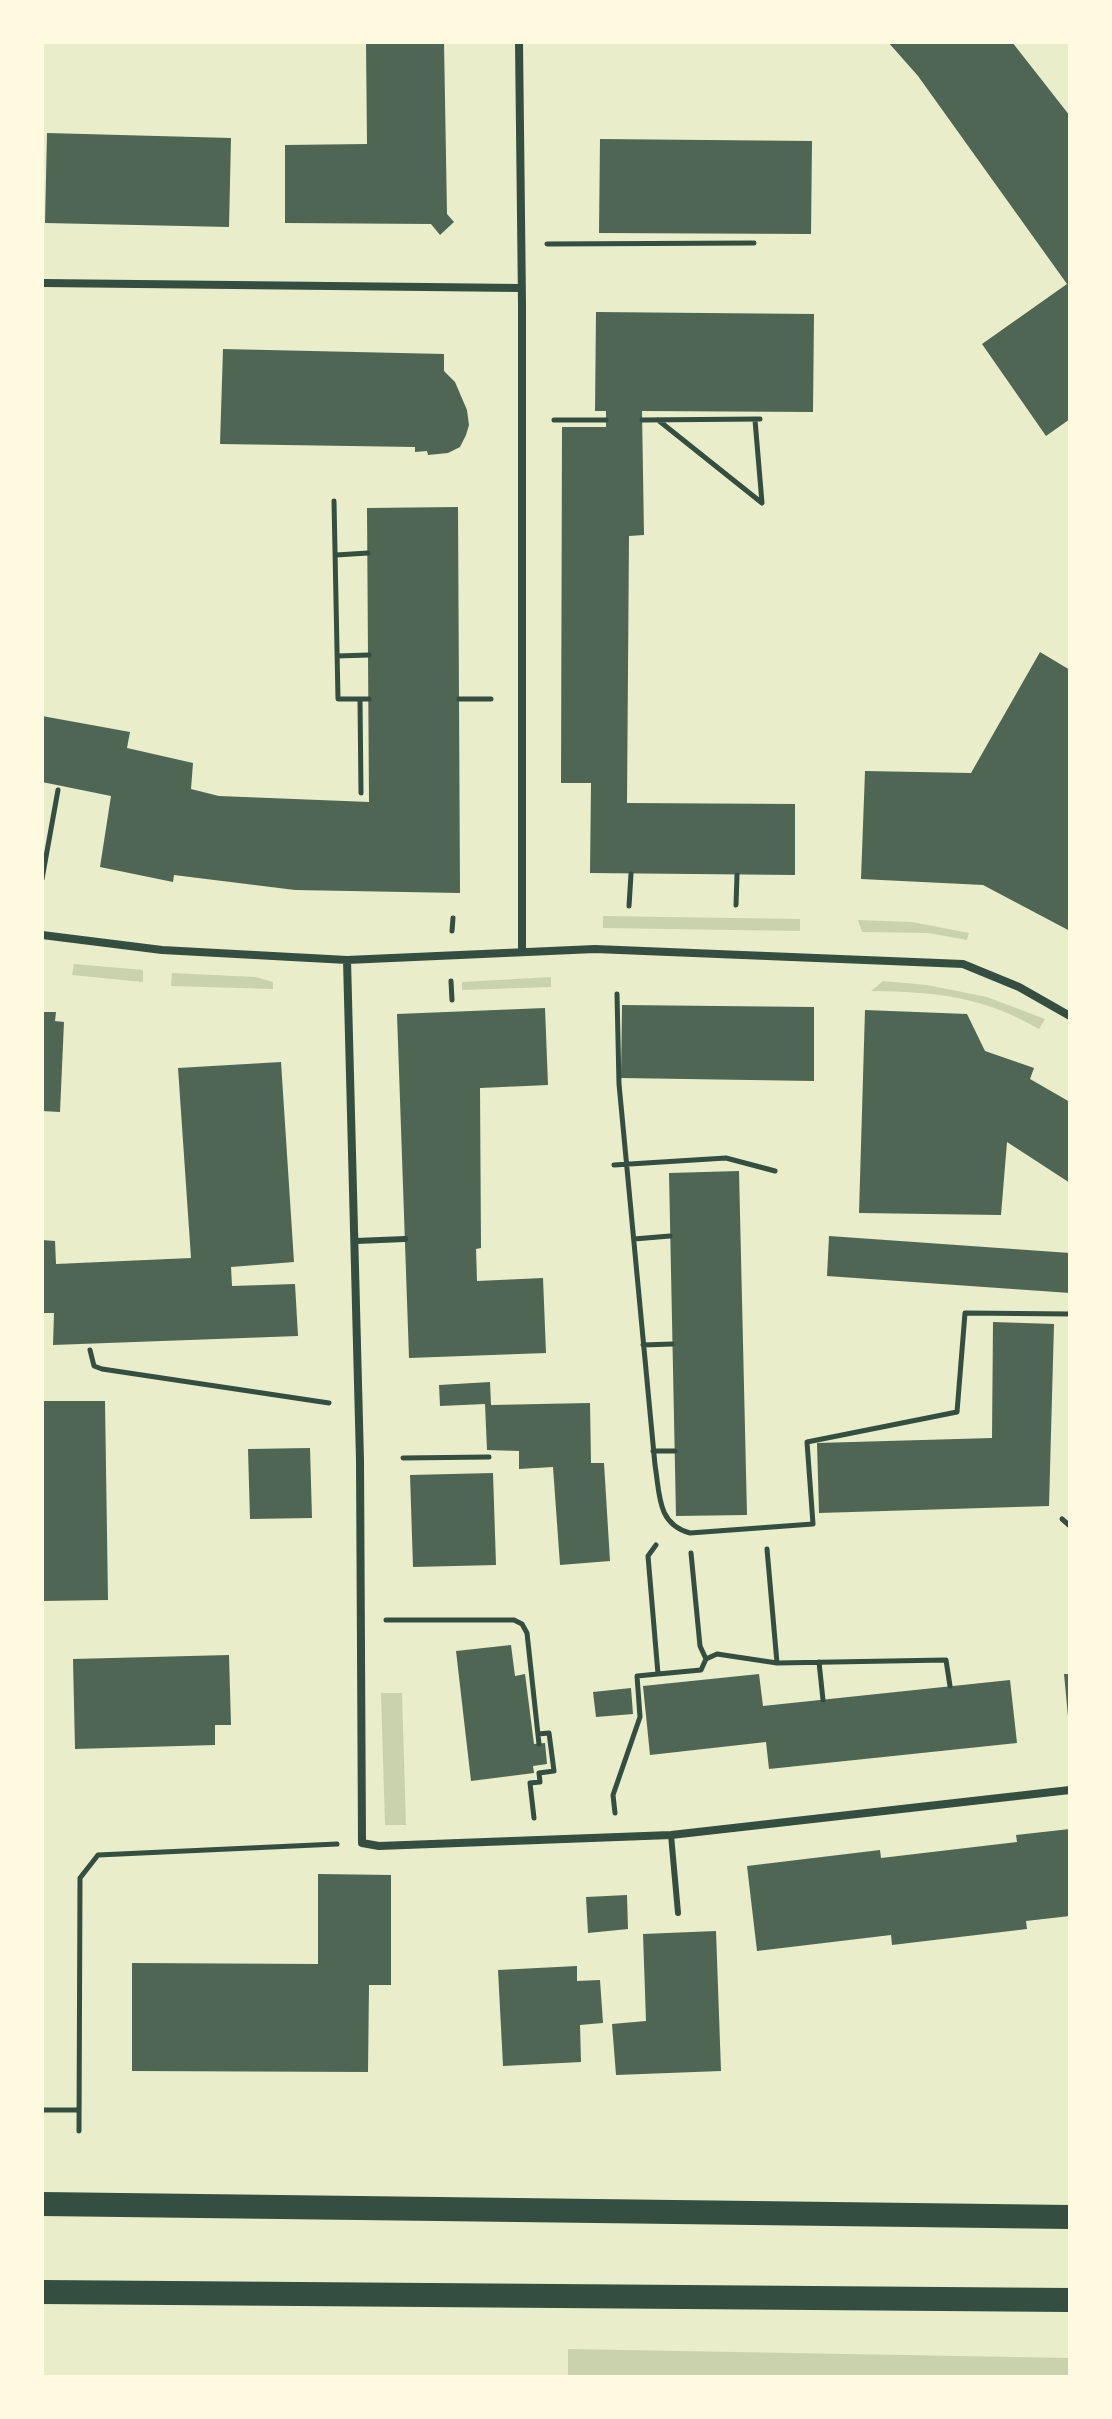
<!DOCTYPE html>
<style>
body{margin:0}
#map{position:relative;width:1112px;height:2419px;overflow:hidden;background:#e9edc9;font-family:Cabin,sans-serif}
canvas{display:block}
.frame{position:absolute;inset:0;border:44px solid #fefae0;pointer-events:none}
</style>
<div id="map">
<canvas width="1112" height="2419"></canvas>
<div class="frame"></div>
</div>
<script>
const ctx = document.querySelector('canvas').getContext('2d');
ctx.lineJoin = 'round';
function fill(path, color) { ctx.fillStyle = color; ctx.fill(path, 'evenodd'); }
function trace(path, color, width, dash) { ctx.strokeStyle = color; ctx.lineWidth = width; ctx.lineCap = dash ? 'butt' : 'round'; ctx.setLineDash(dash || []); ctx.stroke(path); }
fill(new Path2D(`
 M 603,916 L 800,919 L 800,931 L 603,928 Z
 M 858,920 L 912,922 L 969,933 L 967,940 L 928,933 L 862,932 Z
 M 74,964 L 143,970 L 143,982 L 72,975 Z
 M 172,973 L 256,977 L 273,982 L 273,989 L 171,986 Z
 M 551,977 L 551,987 L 462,990 L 462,982 Z
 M 883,981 L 927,985 L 987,997 L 1045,1019 L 1039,1029 C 982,996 936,992 871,991 Z
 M 381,1693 L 402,1693 L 406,1825 L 385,1825 Z
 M 568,2349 L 1070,2358 L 1070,2377 L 568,2377 Z`), '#cad2ad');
fill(new Path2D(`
 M 366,42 L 444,42 L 447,214 L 454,222 L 440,235 L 431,224 L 285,223 L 285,145 L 367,144 Z
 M 888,42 L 1012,42 L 1070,116 L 1070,419 L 1046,436 L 982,344 L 1067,284 L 918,76 Z
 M 47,133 L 231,138 L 229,227 L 45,223 Z
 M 600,139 L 812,141 L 811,234 L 599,233 Z
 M 596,312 L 814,314 L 813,412 L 642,411 L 644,535 L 629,536 L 627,803 L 795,804 L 795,875 L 590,873 L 591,783 L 561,783 L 562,427 L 606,427 L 606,411 L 595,411 Z
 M 223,349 L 444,354 L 444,371 L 455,382 L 467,410 L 469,425 L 466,435 L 460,447 L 448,453 L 428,455 L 427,451 L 415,452 L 415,447 L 220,444 Z
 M 458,507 L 460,893 L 295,890 L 174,875 L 173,882 L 100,867 L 111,796 L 42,782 L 42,716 L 130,732 L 127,748 L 193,763 L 191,789 L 219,796 L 369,802 L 367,508 Z
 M 1040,652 L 1070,670 L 1070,931 L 983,885 L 861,879 L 865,771 L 971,773 Z
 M 622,1005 L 814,1007 L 814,1081 L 621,1078 Z
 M 545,1008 L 548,1085 L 480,1088 L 481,1248 L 476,1249 L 477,1281 L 543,1278 L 546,1353 L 409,1358 L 397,1014 Z
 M 865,1010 L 967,1014 L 985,1051 L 1034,1068 L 1030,1079 L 1070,1102 L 1070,1183 L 1007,1142 L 1001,1215 L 859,1213 Z
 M 42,1012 L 56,1012 L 55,1021 L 64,1022 L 60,1112 L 42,1111 Z
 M 281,1062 L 294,1262 L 231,1267 L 232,1286 L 295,1284 L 298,1336 L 53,1345 L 54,1313 L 42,1313 L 42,1240 L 55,1241 L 56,1264 L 191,1258 L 178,1068 Z
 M 739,1171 L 747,1515 L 676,1516 L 669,1173 Z
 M 829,1236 L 1070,1253 L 1070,1293 L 827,1276 Z
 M 993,1322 L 1054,1324 L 1049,1506 L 819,1513 L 817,1443 L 992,1438 Z
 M 490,1382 L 491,1405 L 590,1403 L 591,1463 L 604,1463 L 610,1561 L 560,1565 L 553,1467 L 519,1469 L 519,1451 L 487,1450 L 485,1404 L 440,1406 L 439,1385 Z
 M 42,1401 L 105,1401 L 108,1600 L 42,1601 Z
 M 310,1448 L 312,1518 L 250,1519 L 248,1449 Z
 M 493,1473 L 496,1565 L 413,1567 L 410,1475 Z
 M 511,1645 L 515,1676 L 525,1674 L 534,1744 L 545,1743 L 547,1764 L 533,1766 L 534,1773 L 471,1781 L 456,1651 Z
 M 229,1655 L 231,1725 L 215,1725 L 215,1745 L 75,1749 L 73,1659 Z
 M 759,1674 L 763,1706 L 1010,1680 L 1017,1743 L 769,1769 L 766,1742 L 650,1755 L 643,1686 Z
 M 1064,1674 L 1070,1674 L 1070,1715 L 1068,1716 Z
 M 631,1688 L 633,1714 L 596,1717 L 593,1692 Z
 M 1070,1829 L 1070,1916 L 1026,1921 L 1027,1929 L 892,1945 L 891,1935 L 757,1951 L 747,1866 L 880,1850 L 881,1858 L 1017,1842 L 1016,1835 Z
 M 318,1874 L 391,1875 L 391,1985 L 369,1985 L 368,2072 L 132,2071 L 132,1963 L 318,1964 Z
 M 627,1895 L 628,1929 L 588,1933 L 586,1897 Z
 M 716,1931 L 721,2071 L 616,2075 L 612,2024 L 646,2021 L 643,1934 Z
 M 577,1966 L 577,1981 L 600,1980 L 603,2023 L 580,2025 L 581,2062 L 503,2066 L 498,1970 Z`), '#4f6655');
trace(new Path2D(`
 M 547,244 L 754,243
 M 554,420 L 606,420
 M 642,420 L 760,419
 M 658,420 L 762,503 L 755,420
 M 334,501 L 338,699 L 369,699
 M 336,555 L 368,553
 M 337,656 L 369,655
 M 360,699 L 361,793
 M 459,699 L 491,699
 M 42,879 L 58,790
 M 736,905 L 737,875
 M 629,906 L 631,874
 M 452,931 L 453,918
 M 451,981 L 452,1000
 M 617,994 L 619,1084 L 655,1465 C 660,1495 657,1524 690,1533 L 813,1524 L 807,1442 L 957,1412 L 965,1313 L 1070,1314
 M 614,1165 L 726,1158 L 775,1171
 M 634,1239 L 670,1236
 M 643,1345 L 672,1344
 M 90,1350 L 94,1366 L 102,1369 L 329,1403
 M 653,1451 L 675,1451
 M 403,1458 L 489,1457
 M 1062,1519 L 1070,1526
 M 767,1549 L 777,1663
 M 691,1553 L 700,1646 L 706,1659
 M 386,1620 L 514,1620 L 522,1624 L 527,1633 L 539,1744
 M 819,1662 L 823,1700
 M 658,1674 L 701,1670 L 706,1659 L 717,1654 L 777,1663 L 946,1660 L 950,1686
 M 615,1813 L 613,1795 L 640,1717 L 637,1676 L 658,1674 L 648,1556 L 656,1545
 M 534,1818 L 530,1783 L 540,1782 L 539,1773 L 554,1771 L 549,1733 L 538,1734
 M 42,2110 L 79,2110
 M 79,2131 L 80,1878 L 98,1855 L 337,1844`), '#344e41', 5);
trace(new Path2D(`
 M 356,1241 L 405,1239
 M 671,1835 L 678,1913`), '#344e41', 6);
trace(new Path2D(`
 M 519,42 L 522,303 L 522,951
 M 42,283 L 521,288
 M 42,935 L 162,950 L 347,960 L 595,949 L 963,964 L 1019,987 L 1070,1016
 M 347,960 L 360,1460 L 362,1843 L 379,1846 L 671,1835 L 1070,1790`), '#344e41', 8);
trace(new Path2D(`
 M 42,2204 L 1070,2217
 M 42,2292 L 1070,2300`), '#344e41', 24);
</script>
